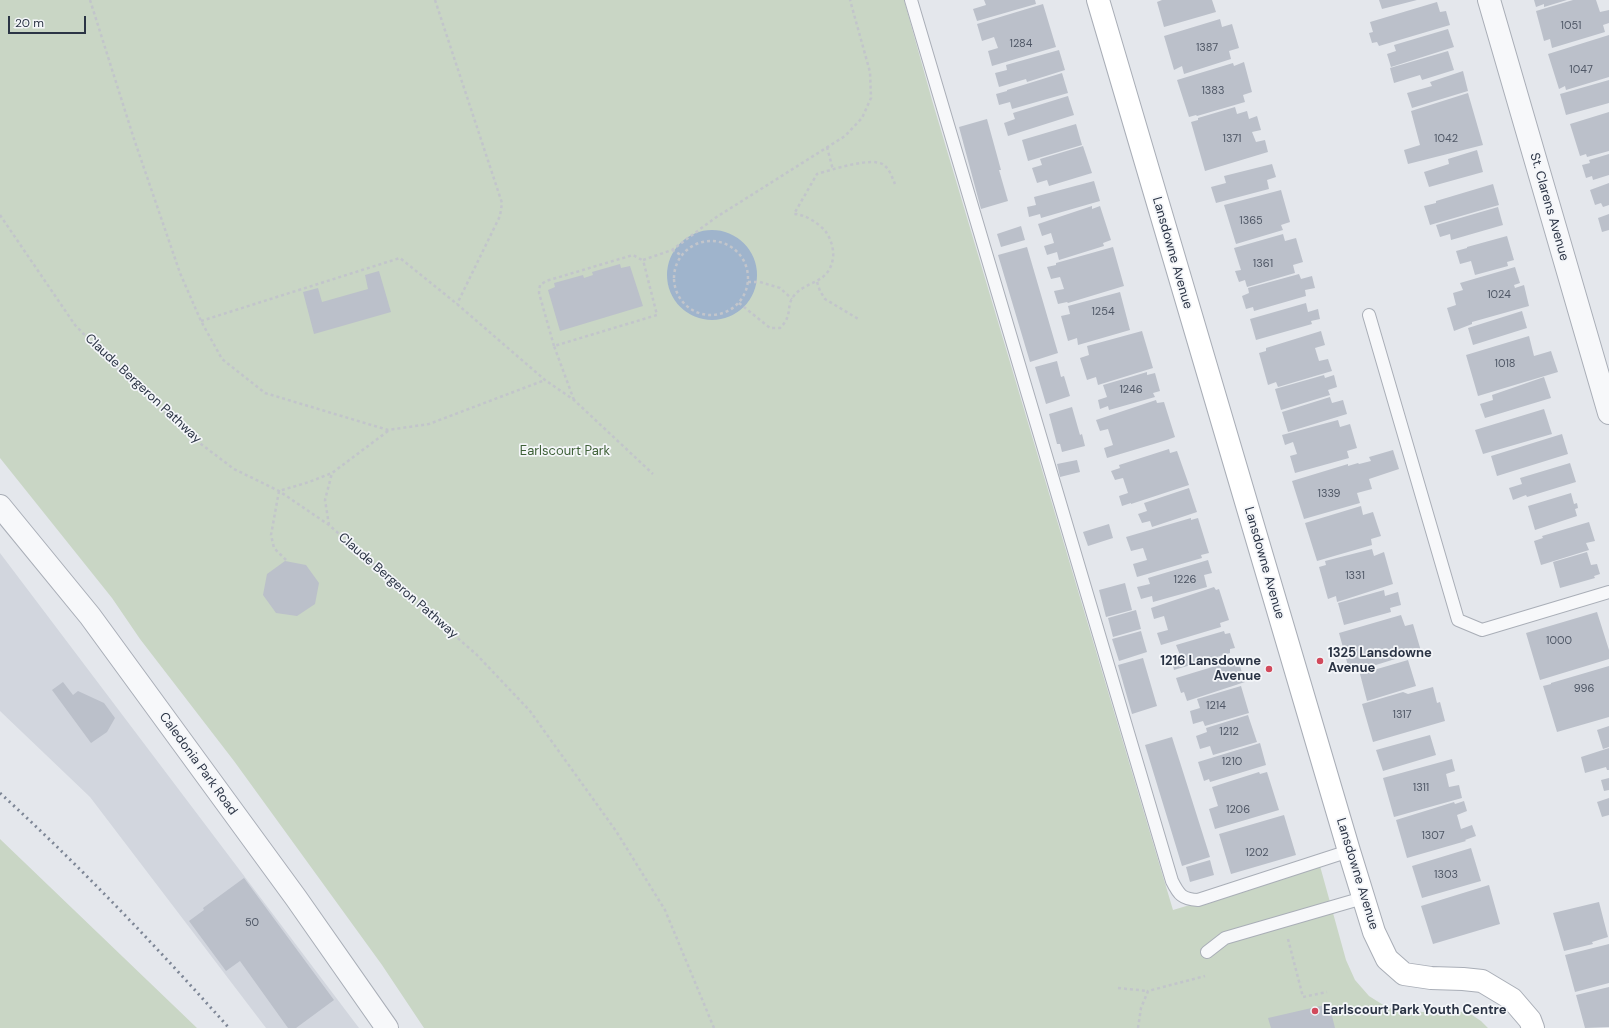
<!DOCTYPE html>
<style>
body{margin:0}
#map{position:relative;width:1609px;height:1028px;overflow:hidden;background:#e4e7ec;font-family:"DM Sans",sans-serif}
canvas{display:block}
.scale{position:absolute;left:8px;top:16px;width:78px;height:18px;box-sizing:border-box;border:2px solid #2b3445;border-top:0;padding-left:5px;font-size:12px;line-height:14px;white-space:nowrap;color:#2b3445;-webkit-text-stroke:3px #f4f6f9;paint-order:stroke}
</style>
<div id="map">
<canvas width="1609" height="1028"></canvas>
<div class="scale">20 m</div>
</div>
<script>
const ctx = document.querySelector('canvas').getContext('2d');
ctx.lineJoin = 'round';
function fill(path, color) { ctx.fillStyle = color; ctx.fill(path, 'evenodd'); }
function trace(path, color, width, dash) { ctx.strokeStyle = color; ctx.lineWidth = width; ctx.lineCap = dash ? 'butt' : 'round'; ctx.setLineDash(dash || []); ctx.stroke(path); }
function drawText(font, color, halo, rows, align = 'center') {
  ctx.font = font + ' "DM Sans",sans-serif'; ctx.lineWidth = 3.5; ctx.setLineDash([]); ctx.textBaseline = 'middle'; ctx.strokeStyle = halo; ctx.fillStyle = color; for (const [text, x, y, turn = 0] of rows) {
    ctx.save(); ctx.translate(x, y); ctx.rotate((+turn || 0) * Math.PI / 180); ctx.textAlign = isNaN(turn) ? turn : align; if (halo) ctx.strokeText(text, 0, 0); ctx.fillText(text, 0, 0); ctx.restore();
  }
}
fill(new Path2D(`
 M 0,553 L 359,1028 L 266,1028 L 90,797 L 0,711 Z`), '#d2d6de');
fill(new Path2D(`
 M 0,0 L 904,0 L 932,100 L 1173,910 L 1320,866 L 1346,960 L 1355,980 L 1369,996 L 1388,1008 L 1423,1012 L 1449,1010 L 1469,1013 L 1481,1021 L 1488,1028 L 424,1028 L 382,965 L 234,761 L 140,639 L 112,598 L 0,458 Z
 M 0,839 L 197,1028 L 0,1028 Z`), '#c9d6c5');
fill(new Path2D(`
 M667 275a45 45 0 1 1 90 0a45 45 0 1 1-90 0Z`), '#9fb4cc');
fill(new Path2D(`
 M 984,0 L 1035,0 L 1036,4 L 977,21 L 973,9 L 986,5 Z
 M 1162,0 L 1212,0 L 1216,12 L 1164,27 L 1157,2 Z
 M 1379,0 L 1417,0 L 1382,9 Z
 M 1534,0 L 1567,0 L 1544,7 L 1544,4 L 1536,7 Z
 M 1573,0 L 1596,0 L 1600,12 L 1609,10 L 1609,23 L 1603,25 L 1605,32 L 1552,48 L 1550,39 L 1544,41 L 1536,11 Z
 M 1437,2 L 1440,12 L 1446,11 L 1450,25 L 1379,46 L 1377,42 L 1372,43 L 1369,33 L 1373,32 L 1370,22 Z
 M 1043,4 L 1056,47 L 992,66 L 988,51 L 998,48 L 994,37 L 982,41 L 977,24 Z
 M 1220,19 L 1222,27 L 1232,24 L 1239,48 L 1229,51 L 1231,59 L 1184,74 L 1182,66 L 1174,70 L 1164,36 Z
 M 1448,29 L 1454,47 L 1391,67 L 1387,54 L 1396,51 L 1394,45 Z
 M 1609,35 L 1609,77 L 1566,90 L 1565,86 L 1559,89 L 1548,54 Z
 M 1059,50 L 1065,70 L 1027,82 L 1026,79 L 999,87 L 995,73 L 1007,70 L 1006,65 Z
 M 1448,51 L 1454,70 L 1422,80 L 1420,75 L 1394,83 L 1390,68 Z
 M 1244,62 L 1252,92 L 1243,95 L 1245,102 L 1197,116 L 1196,115 L 1189,117 L 1177,80 L 1233,63 L 1234,66 Z
 M 1463,71 L 1468,91 L 1412,108 L 1407,93 L 1432,86 L 1430,82 Z
 M 1062,73 L 1068,93 L 1012,109 L 1010,102 L 999,105 L 996,94 L 1007,91 L 1007,90 Z
 M 1609,80 L 1609,103 L 1566,115 L 1560,94 Z
 M 1468,93 L 1483,145 L 1408,164 L 1404,150 L 1420,145 L 1411,111 Z
 M 1068,96 L 1074,115 L 1008,136 L 1004,123 L 1015,119 L 1013,113 Z
 M 1235,107 L 1237,114 L 1247,111 L 1249,119 L 1257,116 L 1261,130 L 1252,132 L 1256,142 L 1265,140 L 1268,152 L 1205,171 L 1191,122 L 1198,120 L 1198,118 Z
 M 1609,112 L 1609,151 L 1587,157 L 1586,154 L 1580,156 L 1570,124 Z
 M 987,119 L 1001,170 L 999,170 L 1008,201 L 981,209 L 959,127 Z
 M 1076,124 L 1082,145 L 1028,161 L 1022,140 Z
 M 1083,146 L 1092,173 L 1049,186 L 1047,180 L 1037,183 L 1032,168 L 1042,165 L 1040,159 Z
 M 1477,150 L 1483,172 L 1429,187 L 1424,172 L 1449,164 L 1448,159 Z
 M 1609,154 L 1609,175 L 1593,180 L 1592,176 L 1586,178 L 1582,165 L 1590,163 L 1589,160 Z
 M 1272,164 L 1276,177 L 1267,180 L 1269,189 L 1216,203 L 1211,187 L 1226,183 L 1224,176 Z
 M 1094,181 L 1100,201 L 1041,218 L 1040,214 L 1029,217 L 1027,207 L 1036,205 L 1034,197 Z
 M 1609,183 L 1609,205 L 1603,207 L 1601,203 L 1595,205 L 1590,190 Z
 M 1493,184 L 1499,205 L 1430,225 L 1424,206 L 1436,203 L 1436,201 Z
 M 1281,190 L 1290,222 L 1281,225 L 1283,230 L 1236,244 L 1224,205 Z
 M 1092,206 L 1092,209 L 1100,206 L 1111,240 L 1103,243 L 1104,246 L 1059,260 L 1057,252 L 1047,255 L 1044,246 L 1054,243 L 1051,233 L 1042,236 L 1038,224 Z
 M 1498,207 L 1503,225 L 1451,240 L 1450,234 L 1440,237 L 1436,225 Z
 M 1609,214 L 1609,230 L 1602,232 L 1598,218 Z
 M 1021,226 L 1025,240 L 1001,247 L 997,234 Z
 M 1283,234 L 1285,241 L 1296,238 L 1303,262 L 1293,265 L 1295,273 L 1247,287 L 1245,280 L 1239,282 L 1235,271 L 1241,270 L 1234,248 Z
 M 1507,236 L 1514,260 L 1507,262 L 1508,266 L 1475,275 L 1471,261 L 1460,264 L 1456,251 L 1467,248 L 1467,247 Z
 M 1027,247 L 1058,353 L 1030,362 L 998,255 Z
 M 1113,247 L 1124,286 L 1068,303 L 1067,302 L 1058,304 L 1054,291 L 1064,289 L 1060,277 L 1051,279 L 1047,267 L 1056,265 L 1056,263 Z
 M 620,264 L 621,268 L 630,266 L 643,306 L 560,331 L 548,290 L 555,287 L 554,283 L 583,275 L 584,278 L 593,275 L 592,272 Z
 M 1515,267 L 1520,283 L 1514,285 L 1515,288 L 1524,285 L 1529,306 L 1472,322 L 1472,324 L 1454,331 L 1447,308 L 1456,305 L 1453,293 L 1463,290 L 1460,283 Z
 M 379,271 L 391,312 L 314,334 L 303,292 L 318,288 L 322,302 L 368,289 L 365,275 Z
 M 1299,274 L 1301,279 L 1312,276 L 1315,288 L 1305,290 L 1306,296 L 1254,311 L 1253,307 L 1246,309 L 1242,296 L 1249,293 L 1248,288 Z
 M 1120,292 L 1130,330 L 1078,345 L 1077,338 L 1068,341 L 1061,316 L 1070,314 L 1068,306 Z
 M 1306,303 L 1308,312 L 1318,309 L 1320,319 L 1311,321 L 1312,324 L 1256,340 L 1250,319 Z
 M 1522,311 L 1527,328 L 1473,345 L 1468,328 Z
 M 1142,331 L 1153,368 L 1098,385 L 1096,377 L 1087,380 L 1080,358 L 1089,355 L 1087,346 Z
 M 1321,331 L 1325,345 L 1315,348 L 1319,361 L 1328,359 L 1332,371 L 1278,387 L 1276,382 L 1268,385 L 1259,353 L 1266,351 L 1266,348 Z
 M 1529,336 L 1534,356 L 1551,351 L 1558,372 L 1478,396 L 1466,355 Z
 M 1057,361 L 1061,377 L 1064,376 L 1070,396 L 1046,404 L 1035,367 Z
 M 1147,372 L 1147,375 L 1155,373 L 1160,391 L 1153,393 L 1155,397 L 1109,410 L 1108,406 L 1100,409 L 1098,400 L 1107,397 L 1103,385 Z
 M 1324,375 L 1325,378 L 1334,375 L 1337,387 L 1328,390 L 1330,395 L 1281,410 L 1275,389 Z
 M 1544,377 L 1551,398 L 1485,418 L 1480,404 L 1493,400 L 1492,395 Z
 M 1330,397 L 1332,403 L 1343,400 L 1347,414 L 1288,432 L 1282,412 Z
 M 1156,400 L 1157,403 L 1164,402 L 1175,437 L 1167,440 L 1107,458 L 1104,448 L 1113,445 L 1108,429 L 1100,431 L 1096,420 Z
 M 1072,407 L 1080,435 L 1082,434 L 1085,446 L 1062,452 L 1060,444 L 1057,444 L 1049,414 Z
 M 1544,409 L 1552,434 L 1483,454 L 1475,430 Z
 M 1338,420 L 1340,427 L 1350,424 L 1357,448 L 1347,451 L 1349,458 L 1295,473 L 1290,456 L 1297,454 L 1293,442 L 1285,445 L 1282,435 Z
 M 1562,434 L 1568,454 L 1497,476 L 1491,456 Z
 M 1169,449 L 1170,453 L 1177,451 L 1189,485 L 1131,504 L 1131,503 L 1122,506 L 1119,496 L 1128,493 L 1123,478 L 1115,480 L 1111,471 L 1120,468 L 1119,465 Z
 M 1393,450 L 1399,469 L 1369,479 L 1372,489 L 1357,493 L 1360,503 L 1304,519 L 1292,481 L 1348,464 L 1348,466 L 1358,463 L 1359,464 L 1371,461 L 1369,457 Z
 M 1077,460 L 1080,472 L 1060,477 L 1057,464 Z
 M 1570,463 L 1576,482 L 1527,497 L 1526,495 L 1513,500 L 1509,488 L 1522,484 L 1520,478 Z
 M 1189,488 L 1197,512 L 1152,527 L 1150,521 L 1142,523 L 1138,514 L 1147,511 L 1144,503 Z
 M 1571,493 L 1574,504 L 1577,503 L 1578,508 L 1575,509 L 1577,516 L 1535,530 L 1528,506 Z
 M 1361,506 L 1363,515 L 1373,512 L 1381,536 L 1371,539 L 1372,545 L 1317,561 L 1305,523 Z
 M 1191,518 L 1191,520 L 1198,518 L 1209,553 L 1201,555 L 1202,558 L 1137,577 L 1133,564 L 1147,560 L 1143,548 L 1131,551 L 1126,537 Z
 M 1589,522 L 1595,541 L 1586,543 L 1589,550 L 1541,565 L 1534,541 L 1543,538 L 1542,536 Z
 M 1109,524 L 1113,538 L 1088,546 L 1083,532 Z
 M 1372,549 L 1374,556 L 1384,552 L 1393,584 L 1337,602 L 1336,596 L 1328,599 L 1319,567 L 1326,565 L 1325,561 Z
 M 1587,552 L 1591,565 L 1597,564 L 1600,574 L 1594,576 L 1595,578 L 1560,588 L 1553,562 Z
 M 1208,560 L 1212,573 L 1204,575 L 1207,587 L 1153,602 L 1152,596 L 1141,599 L 1137,587 L 1150,584 L 1148,578 Z
 M 285,561 L 306,565 L 319,583 L 315,604 L 297,616 L 276,613 L 263,595 L 267,574 Z
 M 1125,583 L 1132,610 L 1106,617 L 1099,590 Z
 M 1214,587 L 1216,590 L 1219,589 L 1229,620 L 1220,623 L 1221,627 L 1161,645 L 1157,633 L 1168,630 L 1164,616 L 1154,619 L 1151,608 Z
 M 1384,590 L 1385,596 L 1398,592 L 1401,605 L 1390,608 L 1391,612 L 1344,625 L 1338,603 Z
 M 1136,610 L 1141,629 L 1113,637 L 1108,618 Z
 M 1597,612 L 1609,650 L 1609,659 L 1540,680 L 1526,633 Z
 M 1401,615 L 1405,626 L 1413,624 L 1421,651 L 1350,673 L 1339,633 Z
 M 1141,631 L 1147,652 L 1119,661 L 1112,639 Z
 M 1224,631 L 1225,634 L 1230,633 L 1235,648 L 1230,649 L 1230,653 L 1174,670 L 1171,658 L 1180,655 L 1176,645 Z
 M 1143,658 L 1157,706 L 1132,714 L 1118,665 Z
 M 1408,660 L 1416,686 L 1367,701 L 1360,674 Z
 M 1232,661 L 1234,665 L 1239,663 L 1245,682 L 1187,701 L 1184,692 L 1181,693 L 1176,678 Z
 M 1609,666 L 1609,717 L 1557,732 L 1543,686 L 1551,684 L 1551,683 Z
 M 63,682 L 73,695 L 78,691 L 104,703 L 115,718 L 107,732 L 91,743 L 52,690 Z
 M 1241,686 L 1249,713 L 1205,726 L 1203,721 L 1193,724 L 1190,711 L 1200,708 L 1197,699 Z
 M 1433,687 L 1437,703 L 1440,702 L 1445,721 L 1373,742 L 1362,704 L 1403,692 L 1408,694 Z
 M 1248,715 L 1257,742 L 1213,755 L 1210,746 L 1200,749 L 1196,736 L 1207,732 L 1206,728 Z
 M 1609,726 L 1609,747 L 1603,749 L 1597,730 Z
 M 1430,735 L 1436,755 L 1383,771 L 1376,750 Z
 M 1172,737 L 1210,857 L 1182,866 L 1145,745 Z
 M 1260,743 L 1266,765 L 1210,782 L 1209,779 L 1204,781 L 1198,762 Z
 M 1609,748 L 1609,770 L 1607,770 L 1606,767 L 1585,773 L 1581,757 Z
 M 1452,759 L 1455,771 L 1446,774 L 1449,787 L 1459,785 L 1462,798 L 1394,817 L 1383,778 Z
 M 1259,772 L 1260,774 L 1267,772 L 1279,810 L 1215,829 L 1209,809 L 1218,806 L 1212,787 Z
 M 1609,778 L 1609,790 L 1604,791 L 1601,780 Z
 M 1609,798 L 1609,815 L 1602,817 L 1597,802 Z
 M 1464,801 L 1467,811 L 1457,815 L 1461,829 L 1472,825 L 1476,836 L 1465,840 L 1466,841 L 1407,858 L 1396,820 L 1454,802 L 1455,804 Z
 M 1284,815 L 1296,855 L 1231,874 L 1219,834 Z
 M 1471,848 L 1481,881 L 1422,898 L 1412,866 Z
 M 1210,860 L 1214,875 L 1190,882 L 1186,867 Z
 M 244,878 L 334,1000 L 296,1028 L 288,1028 L 240,961 L 226,971 L 189,921 L 204,910 L 203,908 Z
 M 1489,885 L 1500,924 L 1433,944 L 1421,906 Z
 M 1599,902 L 1608,937 L 1592,942 L 1593,944 L 1564,951 L 1553,913 Z
 M 1609,944 L 1609,983 L 1575,992 L 1565,955 Z
 M 1609,987 L 1609,1027 L 1585,1028 L 1576,995 Z
 M 1329,1004 L 1335,1028 L 1271,1028 L 1268,1018 Z`), '#bbc0ca');
const lane = new Path2D(`
 M 911,0 L 1172,881 C 1179,895 1182,899 1198,900 L 1349,851
 M 1369,315 L 1458,620 L 1482,630 L 1609,592
 M 1207,952 L 1225,938 L 1363,898`);
const street = new Path2D(`
 M 1489,0 L 1609,413
 M 0,506 L 90,616 L 296,898 L 387,1028`);
const secondary = new Path2D(`
 M 1098,0 L 1349,851 L 1374,932 L 1387,959 L 1404,974 L 1431,978 L 1463,979 L 1482,981 L 1512,999 L 1530,1020 L 1533,1028`);
trace(lane, '#a9aeb7', 14);
trace(street, '#a9aeb7', 24);
trace(secondary, '#a9aeb7', 24);
trace(new Path2D(`
 M 90,0 L 134,139 L 180,273 L 201,321 L 222,359 L 265,393 L 388,430 L 429,424 L 545,380
 M 435,0 L 502,203 L 500,216 L 457,304
 M 827,147 L 833,170
 M 0,215 L 75,325 L 105,356 L 189,435 L 234,469 L 279,491 L 329,525 L 477,655 L 530,711 L 616,831 L 665,910 L 714,1028
 M674 278a37 37 0 1 1 74 0a37 37 0 1 1-74 0Z
 M 672,250 L 681,255
 M 748,282 L 760,282 L 780,288 L 792,299
 M 817,282 L 820,291 L 825,299 L 860,320
 M 739,303 L 770,328 L 780,328 C 783,325 786,321 787,318 C 790,311 788,304 793,297 C 805,280 829,285 833,258 C 834,249 831,239 826,232 C 819,223 804,214 794,214 L 817,174 C 831,170 872,156 884,165 C 890,170 892,177 895,184
 M 201,321 L 400,258 L 457,304 L 545,380 L 574,400 L 653,474
 M 554,346 L 539,293 L 540,285 L 546,281 L 633,255 L 642,260
 M 574,400 L 554,346 L 657,315 L 643,260 L 672,250 L 715,218 L 845,136 L 862,118 L 871,98 L 870,72 L 850,0
 M 329,525 L 325,500 L 332,473
 M 286,560 L 274,548 L 271,535 L 279,491 L 309,482 L 332,473 L 388,431
 M 1288,939 L 1303,997 L 1327,992
 M 1118,988 L 1148,991
 M 1138,1028 L 1141,1008 L 1148,991 L 1205,976`), '#c2c5cb', 2.5, [3, 3]);
trace(lane, '#f7f8fa', 12);
trace(street, '#f7f8fa', 22);
trace(secondary, '#fff', 22);
trace(new Path2D(`
 M 0,793 C 81,867 156,946 229,1028`), '#7d8696', 3, [2, 4]);
for (const [x, y, r, color] of [
 [1320,661,4,"#d1495b"],
 [1269,669,4,"#d1495b"],
 [1315,1011,4,"#d1495b"]
]) { const dot = new Path2D(); dot.arc(x, y, r, 0, 2 * Math.PI); ctx.fillStyle = color; ctx.fill(dot); trace(dot, '#f4f6f9', 1.5); }
drawText('11px', '#4f5766', null, [
 ["1051",1571,26],
 ["1284",1021,44],
 ["1387",1207,48],
 ["1047",1581,70],
 ["1383",1213,91],
 ["1371",1232,139],
 ["1042",1446,139],
 ["1365",1251,221],
 ["1361",1263,264],
 ["1024",1499,295],
 ["1254",1103,312],
 ["1018",1505,364],
 ["1246",1131,390],
 ["1339",1329,494],
 ["1331",1355,576],
 ["1226",1185,580],
 ["1000",1559,641],
 ["996",1584,689],
 ["1214",1216,706],
 ["1317",1402,715],
 ["1212",1229,732],
 ["1210",1232,762],
 ["1311",1421,788],
 ["1206",1238,810],
 ["1307",1433,836],
 ["1202",1257,853],
 ["1303",1446,875],
 ["50",252,923]
]);
drawText('13px', '#2b3445', '#f4f6f9', [
 ["St. Clarens Avenue",1549,207,74],
 ["Lansdowne Avenue",1172,253,74],
 ["Claude Bergeron Pathway",143,389,43],
 ["Lansdowne Avenue",1264,563,74],
 ["Claude Bergeron Pathway",398,586,41],
 ["Caledonia Park Road",198,764,54],
 ["Lansdowne Avenue",1357,874,73]
]);
drawText('13px', '#3f6138', '#f4f6f9', [
 ["Earlscourt Park",565,452]
]);
drawText('bold 13px', '#2b3445', '#f4f6f9', [
 ["1325 Lansdowne",1328,654],
 ["Avenue",1328,669],
 ["1216 Lansdowne",1261,662,"right"],
 ["Avenue",1261,677,"right"],
 ["Earlscourt Park Youth Centre",1323,1011]
], 'left');
</script>
